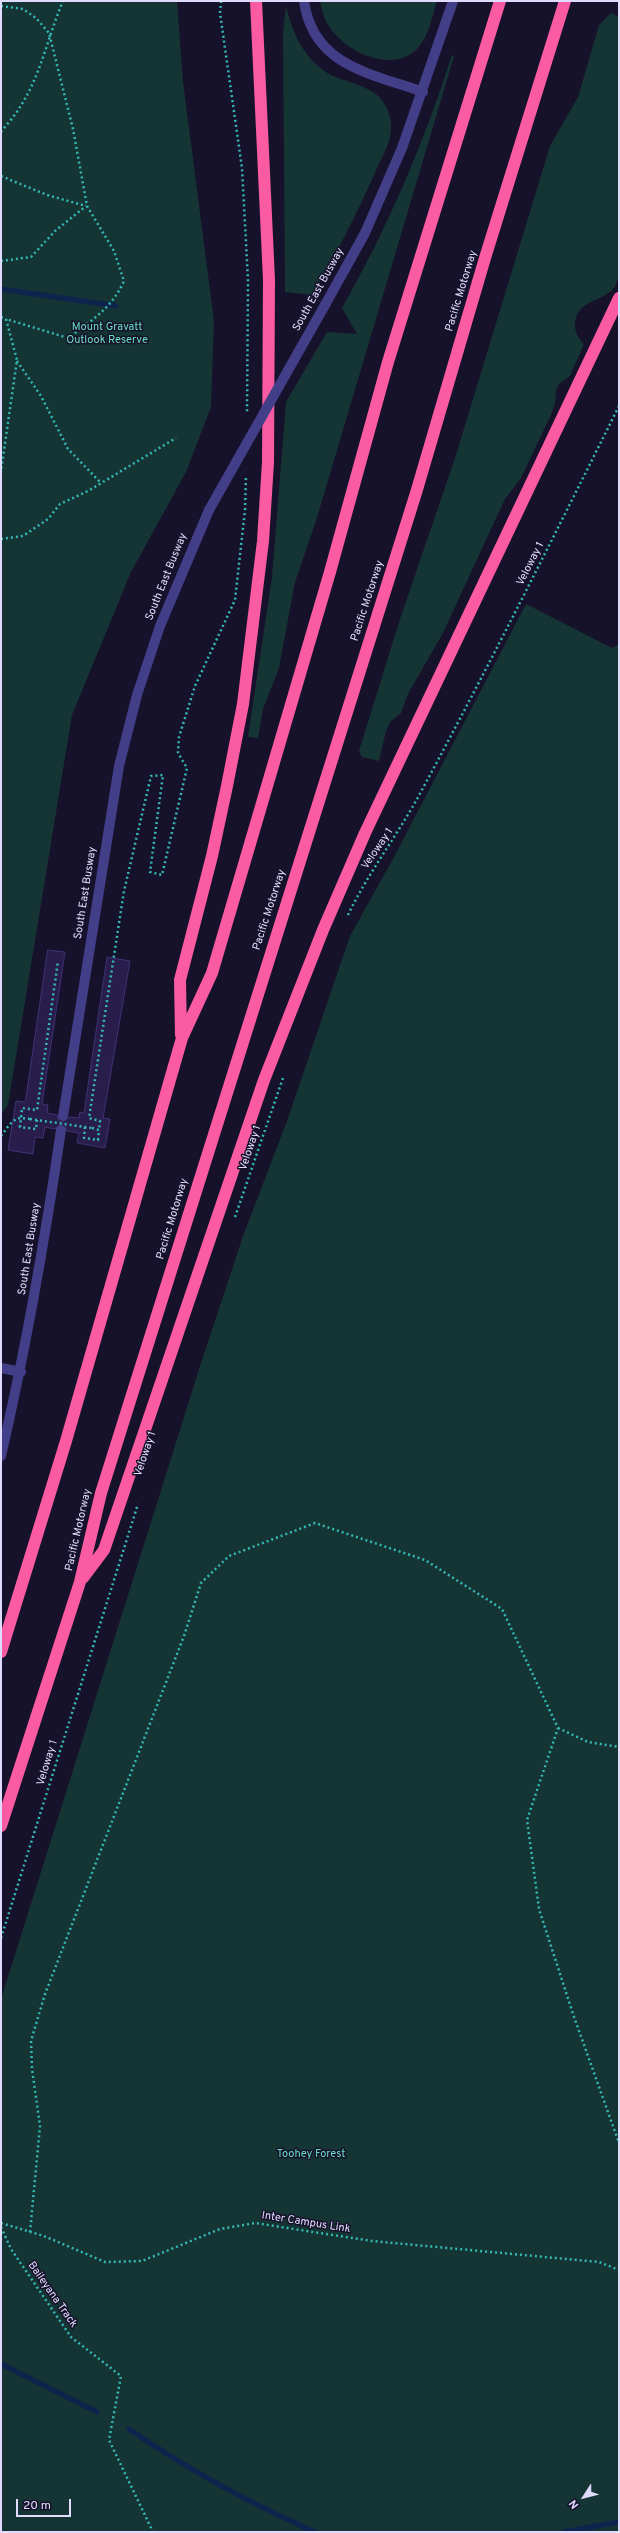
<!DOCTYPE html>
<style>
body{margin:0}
#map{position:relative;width:620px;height:2533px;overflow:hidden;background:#17122b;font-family:Overpass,sans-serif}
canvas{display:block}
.frame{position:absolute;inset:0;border:2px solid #e1dcfe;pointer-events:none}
.north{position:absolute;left:564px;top:2477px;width:40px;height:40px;-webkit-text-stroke:3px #17122b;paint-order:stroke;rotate:234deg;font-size:11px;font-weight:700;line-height:16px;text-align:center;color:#e1dcfe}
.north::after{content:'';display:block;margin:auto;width:14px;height:18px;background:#e1dcfe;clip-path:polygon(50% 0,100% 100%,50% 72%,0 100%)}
.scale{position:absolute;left:16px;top:2499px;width:55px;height:18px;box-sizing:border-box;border:2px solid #e1dcfe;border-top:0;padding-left:5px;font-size:12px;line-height:14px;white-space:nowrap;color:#e1dcfe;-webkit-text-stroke:3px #17122b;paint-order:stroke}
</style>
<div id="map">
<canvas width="620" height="2533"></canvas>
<div class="frame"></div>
<div class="north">N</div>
<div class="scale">20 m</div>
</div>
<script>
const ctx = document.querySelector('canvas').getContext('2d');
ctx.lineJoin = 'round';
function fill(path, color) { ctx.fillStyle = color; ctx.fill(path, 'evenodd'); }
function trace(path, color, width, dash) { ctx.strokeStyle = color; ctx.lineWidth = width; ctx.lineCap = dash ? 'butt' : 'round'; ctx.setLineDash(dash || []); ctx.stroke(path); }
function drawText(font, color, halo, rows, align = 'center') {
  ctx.font = font + ' Overpass,sans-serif'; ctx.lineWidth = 3; ctx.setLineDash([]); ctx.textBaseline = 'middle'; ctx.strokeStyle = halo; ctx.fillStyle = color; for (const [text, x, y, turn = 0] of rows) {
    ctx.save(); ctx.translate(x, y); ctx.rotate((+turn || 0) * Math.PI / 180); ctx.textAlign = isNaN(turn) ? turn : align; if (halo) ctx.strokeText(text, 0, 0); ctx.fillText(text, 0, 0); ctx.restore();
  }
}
fill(new Path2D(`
 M 1,1 L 177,1 L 183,82 L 214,321 L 211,407 L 186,472 L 131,572 L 72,715 L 8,1105 L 1,1114 Z
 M 320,1 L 437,1 C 432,17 429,36 417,49 C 395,72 352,55 335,34 C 326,25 322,13 320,1 Z
 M 286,5 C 292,33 305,62 333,76 C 347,82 365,85 377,95 C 387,104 392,117 391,131 C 390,145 380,160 375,173 C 356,215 336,255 313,295 L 285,292 L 283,34 Z
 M 611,13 L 619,17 L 619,277 C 617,280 616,285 614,288 C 602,302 578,300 575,322 C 574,331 578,338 584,344 L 570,376 L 559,384 L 556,390 L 555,404 L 550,417 L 521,478 L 505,499 L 443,633 L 408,694 L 401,713 L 390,722 L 386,731 L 379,761 L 362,757 L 359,751 L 400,619 L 455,458 L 550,146 L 578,97 L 599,25 Z
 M 452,55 L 454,56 L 316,521 L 295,582 L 279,668 L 263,709 L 258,738 L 248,737 L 272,577 L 286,402 L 327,332 L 357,334 L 342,308 C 388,227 424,143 452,55 Z
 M 526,604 L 612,648 L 619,644 L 619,2532 L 1,2532 L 1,1999 L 201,1363 L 243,1236 L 287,1121 L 350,936 L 394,857 Z`), '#153434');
trace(new Path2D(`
 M 1,289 L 116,306
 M 1,2364 L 97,2412
 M 129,2429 C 190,2471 247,2502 315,2532
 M 564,2532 L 619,2522`), '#0f244d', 5.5);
const building = new Path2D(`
 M 48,950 L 65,952 L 42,1104 L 48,1105 L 47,1113 L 57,1115 L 59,1121 L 62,1122 L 69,1117 L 79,1118 L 80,1112 L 84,1113 L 107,957 L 130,961 L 103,1118 L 110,1119 L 105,1148 L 77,1143 L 79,1133 L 67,1131 L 65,1125 L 62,1124 L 55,1129 L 45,1127 L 43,1138 L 35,1137 L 33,1154 L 8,1150 L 16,1101 L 25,1102 Z`);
fill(building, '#291e4b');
trace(building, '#413176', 1);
trace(new Path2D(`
 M 221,1 L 220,13 L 242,168 L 248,280 L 247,413
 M 1,6 L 23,9 L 36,18 L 49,33 L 73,129 L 87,206 L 114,251 L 124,281 C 112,308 91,321 68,338 L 6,319 L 17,360 L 1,471
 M 1,132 C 7,124 15,116 20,107 C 41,75 48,36 63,1
 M 1,176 L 47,195 L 86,206
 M 1,261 L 31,257 L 55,231 L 86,206
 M 1,317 L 6,319
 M 17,361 L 41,396 L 68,449 L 101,483
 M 1,539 L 23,536 L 48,519 L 60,504 L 88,491 L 176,438
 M 348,915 C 369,871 400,832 423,788 C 491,662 555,534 619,406
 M 30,1119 L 21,1118 L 22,1108 L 37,1110 L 58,961
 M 85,1127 L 84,1138 L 98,1140 L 99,1130
 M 92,1128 L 99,1130 L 100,1121 L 89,1118 L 124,891 L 151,776 L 163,775 L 150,872 L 162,875 L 187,768 L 178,753 L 179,737 L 195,686 L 235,600 L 245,510 L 246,476
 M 1,1136 C 7,1129 11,1119 21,1118 L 20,1127 L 36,1129 L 37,1120
 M 235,1217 L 283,1078
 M 558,1728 L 588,1742 L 619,1747
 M 1,1938 L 138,1504
 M 1,2223 L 44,2236 L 105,2262 L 142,2261 L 220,2229 L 255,2223 L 372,2241 L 599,2262 L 619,2270
 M 1,2227 L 11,2249 L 71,2337 L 121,2376 L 109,2440 L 153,2532
 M 30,2232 L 40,2126 L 32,2069 L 31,2041 L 45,1994 L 184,1636 L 201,1583 L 229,1556 L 315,1523 L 425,1560 L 502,1609 L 558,1728 L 527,1820 L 539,1909 L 573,2014 L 619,2143`), '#34bab6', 2.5, [2, 3]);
trace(new Path2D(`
 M 304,1 C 313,66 370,73 423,92
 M 325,305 L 365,233 L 402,148 L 453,1
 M 63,1116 L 119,766 L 137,695 L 160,626 L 209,510
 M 1,1368 L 21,1372
 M 1,1456 C 26,1348 45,1240 61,1130`), '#433e88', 10);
trace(new Path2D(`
 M 181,1035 L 180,980 L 212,856 L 227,786 L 243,704 L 263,541 L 268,462 L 269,280 L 256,1
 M 83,1578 L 104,1550 L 264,1080 L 323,930 L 365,833 L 619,298
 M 1,1652 L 66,1441 L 182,1038 L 212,973 L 330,572 L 388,362 L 500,1
 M 1,1826 L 80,1582 L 101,1493 L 416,493 L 485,258 L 565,1`), '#fa5ba2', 12);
trace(new Path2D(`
 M 30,1119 L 92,1128`), '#34bab6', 2.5, [2, 3]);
trace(new Path2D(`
 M 209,510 L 325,305`), '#433e88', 10);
drawText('11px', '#e1dcfe', '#17122b', [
 ["South East Busway",319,290,-61],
 ["Pacific Motorway",462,291,-73],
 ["Veloway 1",531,564,-63],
 ["South East Busway",167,577,-68],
 ["Pacific Motorway",368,601,-72],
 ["Veloway 1",378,849,-56],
 ["South East Busway",86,893,-81],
 ["Pacific Motorway",270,910,-72],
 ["Veloway 1",251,1148,-71],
 ["Pacific Motorway",173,1219,-73],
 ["South East Busway",30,1249,-81],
 ["Veloway 1",146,1454,-71],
 ["Pacific Motorway",79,1530,-77],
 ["Veloway 1",48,1763,-73],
 ["Inter Campus Link",306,2223,9],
 ["Baileyana Track",52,2295,55]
]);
drawText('11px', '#69dec4', '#17122b', [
 ["Mount Gravatt",107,328],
 ["Outlook Reserve",107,341],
 ["Toohey Forest",311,2155]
]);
</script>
